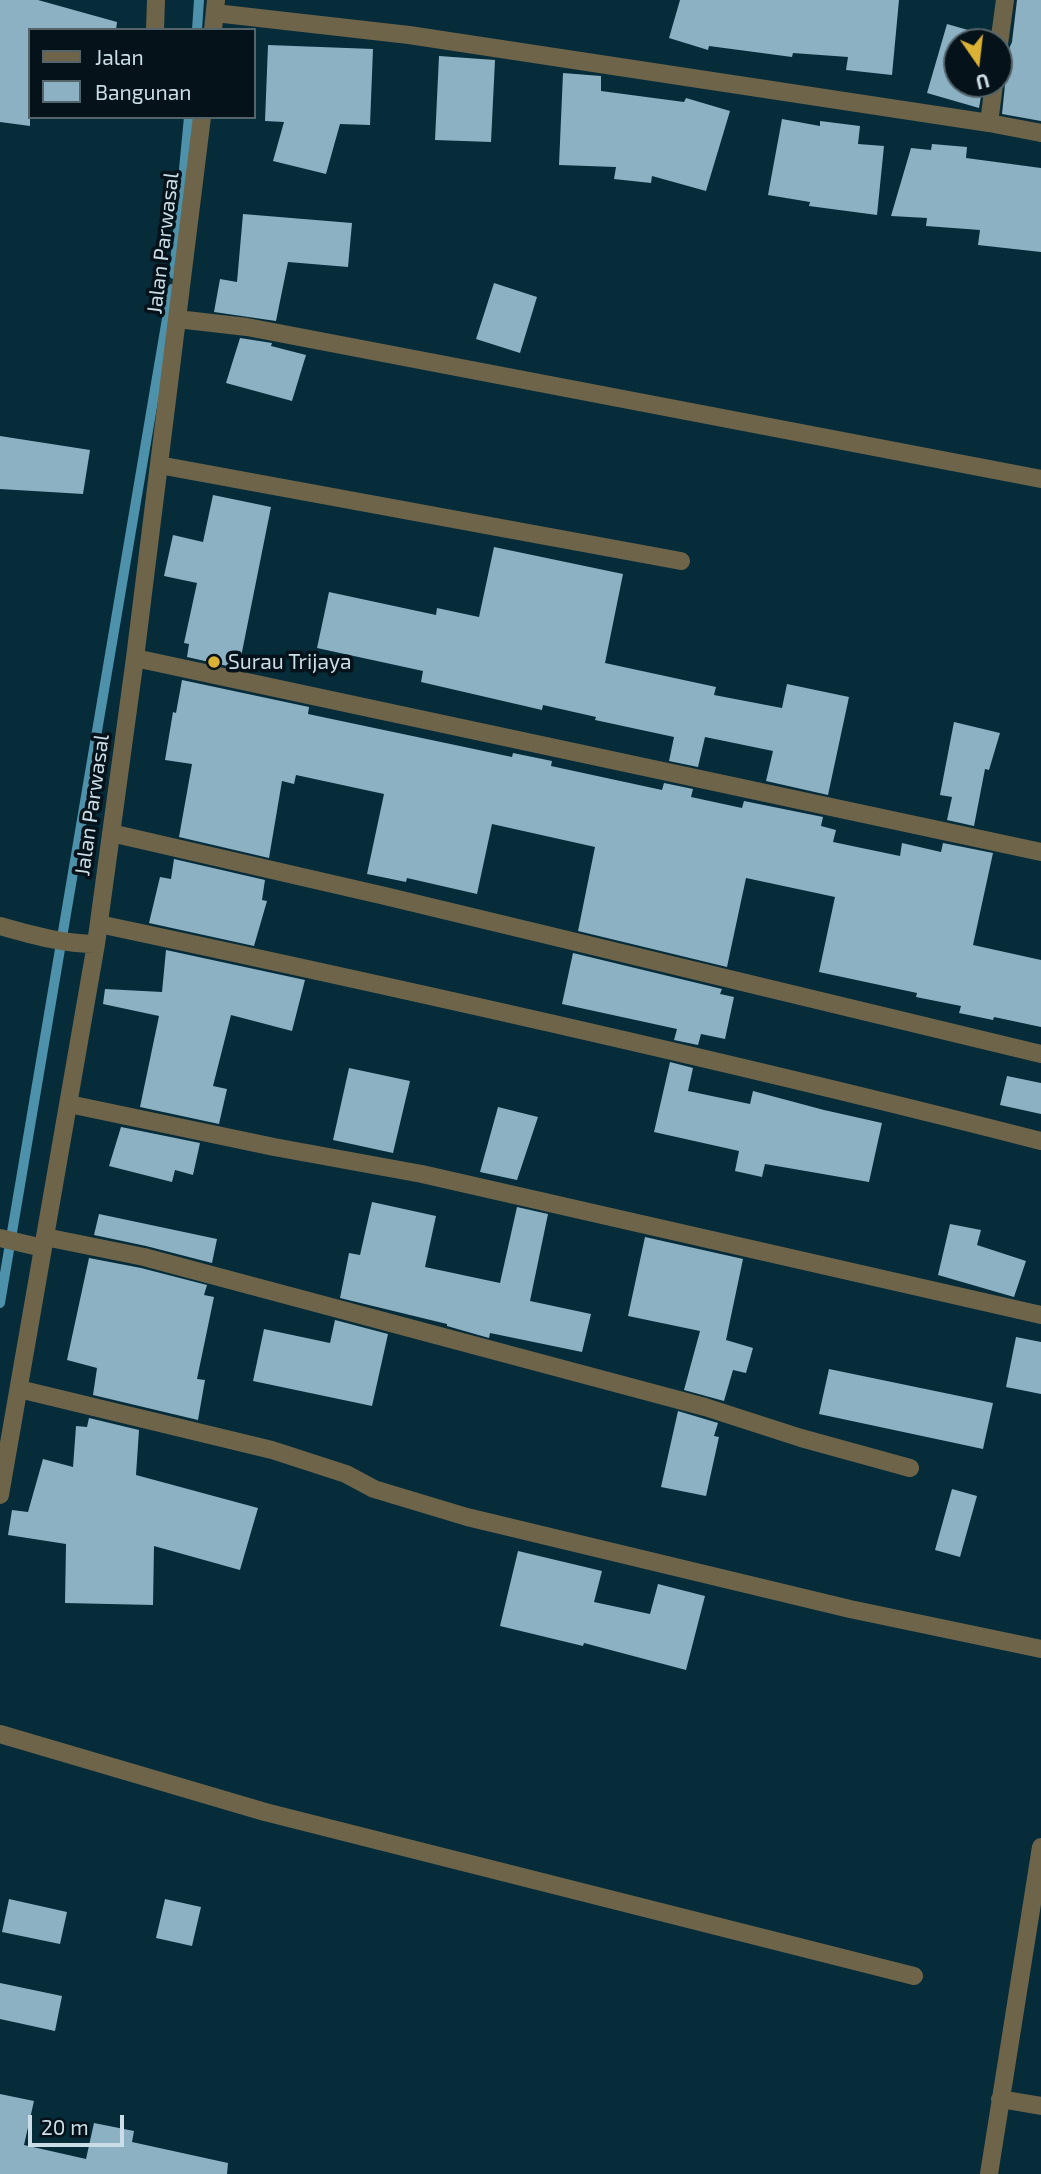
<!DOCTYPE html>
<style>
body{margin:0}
#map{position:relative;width:1041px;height:2174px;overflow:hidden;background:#062c3a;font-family:"Exo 2",sans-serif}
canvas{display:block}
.legend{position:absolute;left:28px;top:28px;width:228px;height:91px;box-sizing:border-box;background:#051219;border:2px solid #54646b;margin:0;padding:9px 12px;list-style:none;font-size:21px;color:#cbdee7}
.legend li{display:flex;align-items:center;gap:14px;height:35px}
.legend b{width:35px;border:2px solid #54646b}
.north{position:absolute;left:943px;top:28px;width:70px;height:70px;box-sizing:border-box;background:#051219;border:2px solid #54646b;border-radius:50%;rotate:166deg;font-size:19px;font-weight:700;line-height:28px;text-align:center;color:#cbdee7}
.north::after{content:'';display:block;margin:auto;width:24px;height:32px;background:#dbb233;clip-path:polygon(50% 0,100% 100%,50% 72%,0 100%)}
.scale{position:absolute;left:28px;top:2115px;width:96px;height:32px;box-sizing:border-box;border:4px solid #cbdee7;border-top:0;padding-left:9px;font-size:21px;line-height:24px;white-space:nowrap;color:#cbdee7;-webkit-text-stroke:5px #051219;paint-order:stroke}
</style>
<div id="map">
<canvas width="1041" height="2174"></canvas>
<ul class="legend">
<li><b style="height:9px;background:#6e6449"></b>Jalan</li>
<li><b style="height:19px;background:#8bb1c3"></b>Bangunan</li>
</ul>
<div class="north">U</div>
<div class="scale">20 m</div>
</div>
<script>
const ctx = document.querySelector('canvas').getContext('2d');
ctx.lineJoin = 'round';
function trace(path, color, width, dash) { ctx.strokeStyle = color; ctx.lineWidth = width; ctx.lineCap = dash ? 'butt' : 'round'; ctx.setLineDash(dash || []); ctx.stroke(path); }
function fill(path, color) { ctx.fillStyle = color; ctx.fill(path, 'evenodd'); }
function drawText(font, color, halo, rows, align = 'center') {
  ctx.font = font + ' "Exo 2",sans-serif'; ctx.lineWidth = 7; ctx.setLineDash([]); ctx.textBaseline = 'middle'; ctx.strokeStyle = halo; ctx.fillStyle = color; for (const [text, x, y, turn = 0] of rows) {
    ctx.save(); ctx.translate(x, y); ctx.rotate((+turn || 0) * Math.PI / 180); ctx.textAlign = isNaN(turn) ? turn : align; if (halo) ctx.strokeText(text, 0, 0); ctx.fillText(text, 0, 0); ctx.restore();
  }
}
trace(new Path2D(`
 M 197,30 L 199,0
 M 174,274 L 189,117
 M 0,1303 L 172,289`), '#4e91ab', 10);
fill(new Path2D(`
 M 0,0 L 38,0 L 117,22 L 116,30 L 30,30 L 30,126 L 0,122 Z
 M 680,0 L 899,0 L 892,75 L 846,70 L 848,57 L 793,53 L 792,57 L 709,46 L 708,50 L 669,38 Z
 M 1017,0 L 1041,0 L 1041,121 L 1002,114 L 1005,85 L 1004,79 L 999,74 L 999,55 L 1008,51 L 1012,42 Z
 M 947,24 L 989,36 L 988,42 L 957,42 L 957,84 L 983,84 L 979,108 L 927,93 Z
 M 268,45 L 373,49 L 370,125 L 340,124 L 326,174 L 273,161 L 284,122 L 265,121 Z
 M 439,56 L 495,60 L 491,142 L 435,140 Z
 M 563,73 L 601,76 L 601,91 L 684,102 L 686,98 L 730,111 L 706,191 L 652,176 L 651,183 L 614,179 L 616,167 L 559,165 Z
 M 782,119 L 820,126 L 820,121 L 860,126 L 858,144 L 884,146 L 877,215 L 809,206 L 810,202 L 768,195 Z
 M 932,144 L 967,147 L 966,158 L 1041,168 L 1041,252 L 978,245 L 980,230 L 926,226 L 927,218 L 891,216 L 911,148 L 931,150 Z
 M 243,214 L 352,223 L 348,267 L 288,262 L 276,321 L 214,312 L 220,279 L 237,282 Z
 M 494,283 L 537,297 L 520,353 L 476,339 Z
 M 240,338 L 272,343 L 271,346 L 306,355 L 292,401 L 226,383 Z
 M 0,436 L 90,450 L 83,494 L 0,489 Z
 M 213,495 L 271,507 L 241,657 L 244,657 L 241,669 L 187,657 L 189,644 L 184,643 L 197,583 L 164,576 L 173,535 L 203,542 Z
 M 494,547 L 623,574 L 605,663 L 716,687 L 714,695 L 782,708 L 787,684 L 849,697 L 828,795 L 766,781 L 773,751 L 705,737 L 698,767 L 669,761 L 674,737 L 595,720 L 596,717 L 543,705 L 542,710 L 421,682 L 423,671 L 317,648 L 329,592 L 436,615 L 437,608 L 479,617 Z
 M 182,680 L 309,707 L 308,714 L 512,757 L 513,753 L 552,761 L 551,766 L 662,790 L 664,783 L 693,789 L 691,797 L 742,808 L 744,801 L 823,817 L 821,826 L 836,830 L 833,842 L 900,856 L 902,843 L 941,852 L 943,843 L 993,853 L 973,945 L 1041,960 L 1041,1027 L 994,1017 L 993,1020 L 959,1013 L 961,1006 L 916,997 L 917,993 L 819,972 L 835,897 L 746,878 L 727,967 L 578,931 L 595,847 L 492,824 L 477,894 L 407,878 L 406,882 L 367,874 L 384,794 L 296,775 L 294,784 L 282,781 L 269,858 L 179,837 L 192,764 L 165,760 L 173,712 L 176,713 Z
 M 954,722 L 1000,733 L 989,770 L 985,769 L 974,826 L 947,820 L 952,797 L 940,795 Z
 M 174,859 L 265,880 L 262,900 L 267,901 L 254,946 L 149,923 L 160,877 L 171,879 Z
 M 166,950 L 305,980 L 292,1031 L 231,1015 L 213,1086 L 227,1089 L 219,1124 L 140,1107 L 159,1016 L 103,1004 L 105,989 L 162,992 Z
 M 573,953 L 722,989 L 720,994 L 734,997 L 725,1039 L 701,1034 L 698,1045 L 674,1040 L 677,1029 L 562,1004 Z
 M 670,1062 L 693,1068 L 688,1091 L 750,1104 L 753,1091 L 824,1110 L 882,1123 L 869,1182 L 765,1164 L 762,1177 L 735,1171 L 739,1151 L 654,1132 Z
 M 349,1068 L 410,1081 L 393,1153 L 333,1140 Z
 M 1007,1076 L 1041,1083 L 1041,1114 L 1000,1105 Z
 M 498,1107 L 538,1117 L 517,1180 L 480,1172 Z
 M 121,1127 L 200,1143 L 193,1175 L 175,1170 L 172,1182 L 109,1166 Z
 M 372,1202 L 436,1216 L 425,1267 L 500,1283 L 517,1207 L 548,1214 L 530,1301 L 591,1314 L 582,1352 L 490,1333 L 489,1338 L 447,1326 L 447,1324 L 340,1298 L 349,1253 L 360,1255 Z
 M 99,1214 L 217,1239 L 212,1263 L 146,1246 L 94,1235 Z
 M 950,1224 L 981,1230 L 977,1245 L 1026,1261 L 1014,1297 L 938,1275 Z
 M 645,1237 L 743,1259 L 726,1340 L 753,1348 L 746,1373 L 733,1370 L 724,1401 L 684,1390 L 700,1331 L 628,1316 Z
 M 89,1258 L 141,1268 L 207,1285 L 204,1295 L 214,1297 L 197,1379 L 205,1380 L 198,1420 L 93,1395 L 97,1368 L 67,1360 Z
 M 335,1320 L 388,1334 L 372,1406 L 253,1381 L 264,1329 L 330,1343 Z
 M 1016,1337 L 1041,1342 L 1041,1394 L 1006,1387 Z
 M 829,1369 L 993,1403 L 983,1449 L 819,1414 Z
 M 678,1411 L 718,1423 L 714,1436 L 719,1437 L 706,1496 L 661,1487 Z
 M 89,1418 L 139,1430 L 136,1475 L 258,1508 L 240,1570 L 154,1546 L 153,1605 L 65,1603 L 66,1544 L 8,1535 L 12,1510 L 28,1512 L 43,1459 L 73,1467 L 76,1426 L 87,1427 Z
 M 952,1489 L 977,1496 L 960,1557 L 935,1550 Z
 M 518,1551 L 602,1571 L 594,1602 L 650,1614 L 658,1584 L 705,1596 L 686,1670 L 584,1643 L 583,1646 L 500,1626 Z
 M 9,1899 L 67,1912 L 60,1944 L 2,1932 Z
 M 165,1899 L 201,1907 L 192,1946 L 156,1938 Z
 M 0,1983 L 62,1996 L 55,2031 L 0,2019 Z
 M 0,2094 L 34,2101 L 24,2145 L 86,2159 L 94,2123 L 134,2131 L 132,2142 L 228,2163 L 227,2174 L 0,2174 Z`), '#8bb1c3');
trace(new Path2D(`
 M 215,13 L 409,35 L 989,123 L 1041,133
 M 155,30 L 156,0
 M 213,30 L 216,0
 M 999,44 L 1005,0
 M 989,123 L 994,84
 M 177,319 L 247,327 L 1041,479
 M 159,465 L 681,561
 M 135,658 L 1041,852
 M 111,833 L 385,896 L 1041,1054
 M 99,924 C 414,991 729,1061 1041,1141
 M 0,926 C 32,935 63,944 96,944
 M 69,1104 L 274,1147 L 422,1174 L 1041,1315
 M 45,1237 L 144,1257 L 705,1407 L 801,1438 L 910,1468
 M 0,1238 L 43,1248
 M 19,1389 L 272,1450 L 346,1474 L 374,1489 L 467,1517 L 850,1609 L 1041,1649
 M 0,1495 L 96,944 L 135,658 L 202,117
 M 0,1734 L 265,1812 L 914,1976
 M 1000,2099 L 1041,2106
 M 989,2174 L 1041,1847`), '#6e6449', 18);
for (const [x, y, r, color] of [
 [214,662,7,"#dbb233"]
]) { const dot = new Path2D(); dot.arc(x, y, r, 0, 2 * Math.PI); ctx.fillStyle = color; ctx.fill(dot); trace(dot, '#051219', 2.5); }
drawText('21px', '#cbdee7', '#051219', [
 ["Jalan Parwasal",163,243,-83],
 ["Jalan Parwasal",92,805,-82]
]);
drawText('21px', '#cbdee7', '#051219', [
 ["Surau Trijaya",228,662]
], 'left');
</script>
